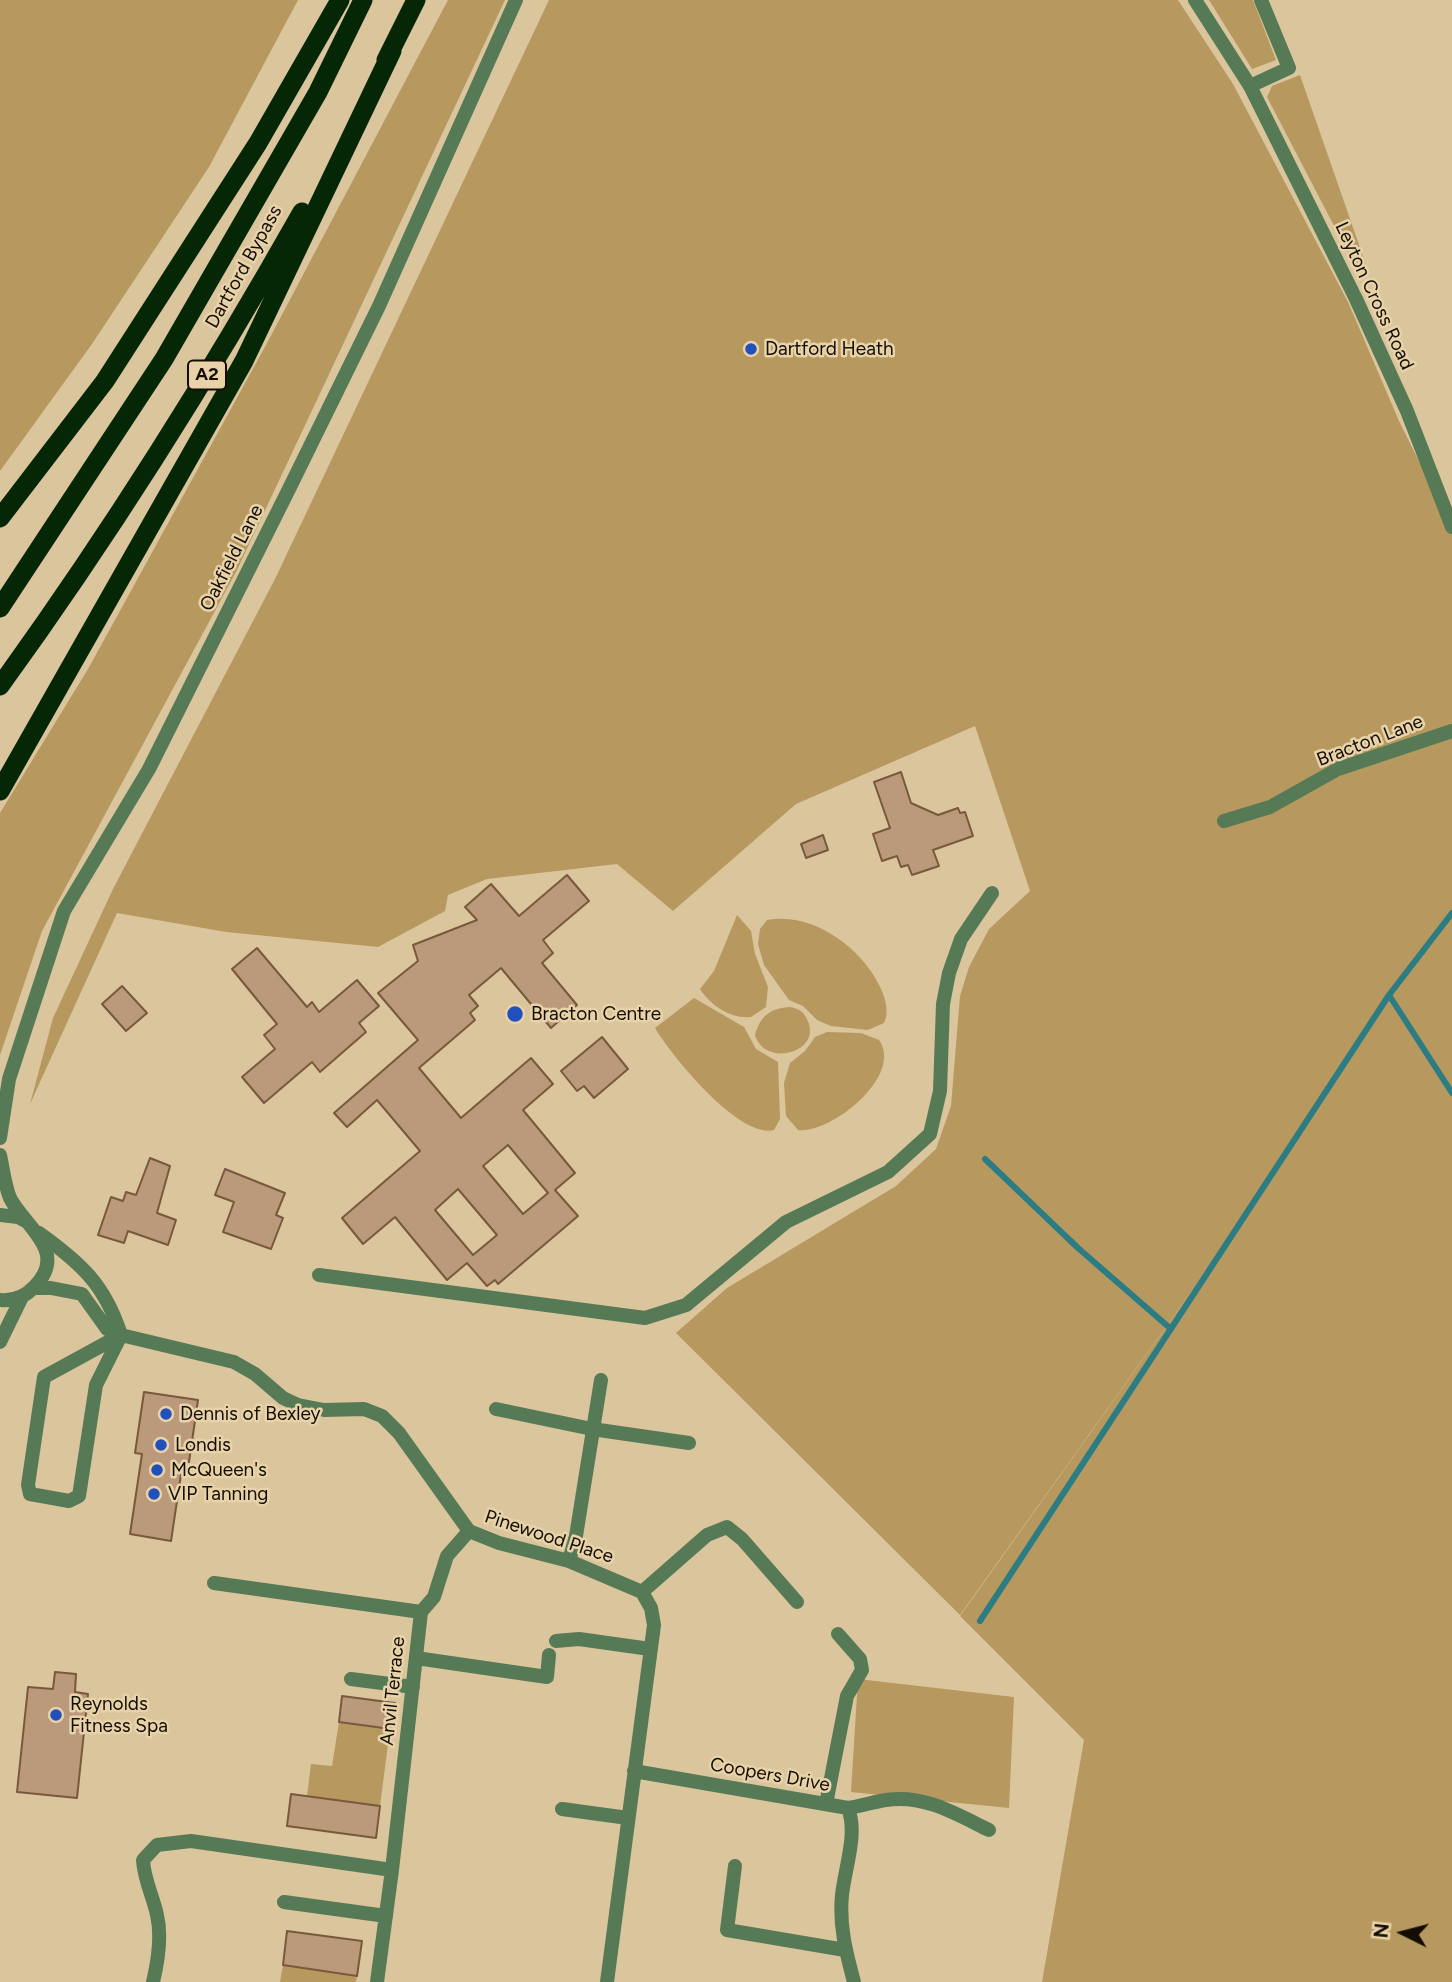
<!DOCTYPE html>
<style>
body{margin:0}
#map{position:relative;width:1452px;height:1982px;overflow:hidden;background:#dac59d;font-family:Figtree,sans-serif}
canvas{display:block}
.north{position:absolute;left:1368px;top:1898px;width:70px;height:70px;-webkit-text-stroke:5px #e7d2a9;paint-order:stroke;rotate:276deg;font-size:19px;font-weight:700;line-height:28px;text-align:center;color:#140d02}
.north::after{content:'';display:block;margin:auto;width:24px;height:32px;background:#140d02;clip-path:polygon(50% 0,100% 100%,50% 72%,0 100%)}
</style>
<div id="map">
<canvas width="1452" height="1982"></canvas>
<div class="north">N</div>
</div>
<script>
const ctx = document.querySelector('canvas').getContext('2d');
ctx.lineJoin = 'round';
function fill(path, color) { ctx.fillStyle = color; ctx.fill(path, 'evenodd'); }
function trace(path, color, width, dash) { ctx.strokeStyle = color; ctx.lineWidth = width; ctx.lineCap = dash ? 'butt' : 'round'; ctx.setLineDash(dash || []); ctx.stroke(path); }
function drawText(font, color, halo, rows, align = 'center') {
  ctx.font = font + ' Figtree,sans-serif'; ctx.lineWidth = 5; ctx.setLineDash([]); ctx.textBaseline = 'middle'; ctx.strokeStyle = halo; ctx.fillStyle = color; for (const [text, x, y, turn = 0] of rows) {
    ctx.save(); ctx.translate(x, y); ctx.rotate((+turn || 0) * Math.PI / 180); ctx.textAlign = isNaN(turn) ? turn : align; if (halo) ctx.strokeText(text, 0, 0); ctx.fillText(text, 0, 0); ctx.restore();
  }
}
fill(new Path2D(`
 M 0,0 L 298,0 L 209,167 L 92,344 L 0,471 Z
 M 448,0 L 505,0 L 236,572 L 42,931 L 0,1055 L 0,813 L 88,669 L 266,345 Z
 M 549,0 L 1178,0 L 1233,84 L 1348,302 L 1399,421 L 1452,528 L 1452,1982 L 1042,1982 L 1084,1740 L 960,1616 L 1320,1111 L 960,1615 L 676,1333 L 727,1288 L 896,1186 L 936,1149 L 951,1106 L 960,996 L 969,967 L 989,929 L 1030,891 L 975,726 L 796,804 L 673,911 L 617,864 L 487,879 L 448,895 L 445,911 L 378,947 L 226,932 L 117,913 L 30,1104 L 53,1018 L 113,889 L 275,579 Z
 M 1209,0 L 1253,0 L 1276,60 L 1252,69 Z
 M 1300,75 L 1366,265 L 1356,268 L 1267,97 L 1272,86 Z
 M 737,915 L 751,931 L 755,954 L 768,987 L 766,1007 L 751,1017 C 731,1019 711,1006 700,989 L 714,971 Z
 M 767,920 C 814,911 865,950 882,991 C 886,1001 889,1013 884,1023 L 868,1030 L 831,1026 L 817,1020 L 803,1006 L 789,1000 L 764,965 L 758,944 L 760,929 Z
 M 694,998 L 744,1027 L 756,1049 L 778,1062 L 780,1119 L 774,1130 C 739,1139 671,1055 655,1028 Z
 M 790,1007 C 799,1009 803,1011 807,1019 C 824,1053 764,1068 755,1035 C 760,1016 771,1008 790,1007 Z
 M 827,1032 L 861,1033 L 879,1040 C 904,1075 832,1134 798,1130 L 786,1116 L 784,1083 L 790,1063 L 805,1051 L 815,1037 Z
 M 858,1679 L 1014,1697 L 1009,1808 L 851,1792 Z
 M 339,1722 L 390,1729 L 380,1806 L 307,1796 L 311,1764 L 332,1766 Z
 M 283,1965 L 357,1976 L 356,1982 L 280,1982 Z`), '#b7995f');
trace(new Path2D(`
 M 1452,913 L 1389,995 L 1452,1093
 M 985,1159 L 1078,1248 L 1171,1329
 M 980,1621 L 1389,995`), '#2c7c83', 6);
const building = new Path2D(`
 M 901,772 L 911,803 L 938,815 L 958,808 L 960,813 L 965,812 L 973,836 L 933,850 L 939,866 L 912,875 L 908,865 L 901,867 L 897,856 L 882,861 L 873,834 L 890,828 L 874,782 Z
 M 823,835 L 828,850 L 806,858 L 801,844 Z
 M 567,875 L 589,901 L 543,940 L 553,953 L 542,963 L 577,1005 L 551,1028 L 501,968 L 469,995 L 478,1006 L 470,1013 L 475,1020 L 419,1068 L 461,1118 L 531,1058 L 553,1084 L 523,1110 L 575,1173 L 555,1190 L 578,1216 L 498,1284 L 495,1280 L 487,1286 L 467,1263 L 447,1280 L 395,1217 L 363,1244 L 342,1218 L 420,1151 L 377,1100 L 347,1127 L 334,1113 L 418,1040 L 378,993 L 418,961 L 413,945 L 477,920 L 465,907 L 491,884 L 519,916 ZM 508,1145 L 548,1193 L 523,1214 L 483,1166 ZM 458,1189 L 497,1235 L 473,1255 L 435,1210 Z
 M 257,948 L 307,1007 L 312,1002 L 319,1012 L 357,980 L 379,1006 L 359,1023 L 366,1032 L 320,1072 L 312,1062 L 264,1103 L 242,1077 L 275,1049 L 264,1035 L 277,1024 L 232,969 Z
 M 122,986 L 147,1013 L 126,1031 L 102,1004 Z
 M 602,1037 L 628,1069 L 594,1098 L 584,1086 L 577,1091 L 561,1071 Z
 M 150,1158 L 170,1166 L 157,1213 L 176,1220 L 168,1245 L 128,1231 L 124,1243 L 98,1235 L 111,1197 L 123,1201 L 126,1192 L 136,1195 Z
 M 225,1169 L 285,1193 L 276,1215 L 283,1218 L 271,1249 L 223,1232 L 234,1202 L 215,1195 Z
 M 144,1392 L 198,1400 L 189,1462 L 183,1461 L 171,1541 L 130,1534 L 142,1454 L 135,1453 Z
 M 55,1672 L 76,1674 L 75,1692 L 88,1694 L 77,1798 L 17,1792 L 28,1687 L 53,1689 Z
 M 342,1696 L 395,1703 L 391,1729 L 339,1722 Z
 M 291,1794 L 380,1806 L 376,1838 L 287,1826 Z
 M 287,1931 L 362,1941 L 357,1976 L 283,1965 Z`);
fill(building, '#bb997b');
trace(building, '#78593d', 2);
trace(new Path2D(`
 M 1250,86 L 1289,68 L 1261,0
 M 1224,821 L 1270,807 L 1338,769 L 1452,731
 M 39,1233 C 82,1264 105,1285 121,1335
 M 319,1275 L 645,1318 L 686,1305 L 786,1222 L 888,1172 L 930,1134 L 940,1091 L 943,1004 L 949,973 L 961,939 L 992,893
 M 34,1288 L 51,1288 L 82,1294 L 107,1329 L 121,1335 L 234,1362 L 255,1374 L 283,1398 L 298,1405 L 324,1410 L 364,1409 L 382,1416 L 399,1433 L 469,1531 L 499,1543 L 569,1561 L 642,1592 L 651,1608 L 654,1625 L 607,1982
 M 121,1335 L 96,1385 L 79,1496 L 69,1501 L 30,1494 L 28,1485 L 44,1377 Z
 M 496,1409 L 592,1429 L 689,1443
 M 569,1561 L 576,1536 L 601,1380
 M 214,1583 L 421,1612
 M 642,1592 L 707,1535 L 727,1527 L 742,1539 L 797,1602
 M 556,1641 L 579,1639 L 650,1649
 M 416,1658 L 547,1677 L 549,1655
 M 351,1679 L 413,1687
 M 634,1771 L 848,1808 C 858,1834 845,1867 842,1895 C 839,1926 846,1952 854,1982
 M 826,1804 L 847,1696 L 862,1670 L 860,1659 L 838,1634
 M 848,1808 C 861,1806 873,1802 886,1800 C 924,1794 956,1814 989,1830
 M 562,1809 L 628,1818
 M 735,1866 L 727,1930 L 845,1950
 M 284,1902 L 386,1916
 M 153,1982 C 158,1961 162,1936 157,1915 C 153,1896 144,1880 143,1860 L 157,1845 L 191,1841 L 392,1870 L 421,1612 L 434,1597 L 447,1556 L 469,1531
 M 377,1982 L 392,1870`), '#567a55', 14);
trace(new Path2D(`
 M 1195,0 L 1250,86 L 1356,299 L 1407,411 L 1452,527
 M 0,1138 L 9,1079 L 64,911 L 149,769 L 289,489 L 379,306 L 516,0
 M 0,1155 C 3,1169 5,1186 10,1198 C 24,1226 70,1252 34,1287 C 25,1297 13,1301 0,1300
 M 0,1215 L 18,1217 L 27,1222
 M 0,1342 L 22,1297`), '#567a55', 14);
trace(new Path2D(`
 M 386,60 L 416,0
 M 0,518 L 105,381 L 258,143 L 340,0
 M 0,608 L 164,359 L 318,92 L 363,0
 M 0,686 C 110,534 210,375 302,212
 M 0,791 L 244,361 L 392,51`), '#062706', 19);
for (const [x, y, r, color] of [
 [751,349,7,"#2150bd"],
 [515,1014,9,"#2150bd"],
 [166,1414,7,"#2150bd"],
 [161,1445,7,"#2150bd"],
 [157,1470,7,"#2150bd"],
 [154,1494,7,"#2150bd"],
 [56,1715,7,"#2150bd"]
]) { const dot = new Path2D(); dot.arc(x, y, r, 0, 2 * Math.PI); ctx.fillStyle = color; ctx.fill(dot); trace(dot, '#e7d2a9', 2.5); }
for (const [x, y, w] of [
 [207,375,38]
]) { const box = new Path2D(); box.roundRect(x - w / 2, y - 14.5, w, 29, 5); ctx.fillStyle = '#e7d2a9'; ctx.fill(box); trace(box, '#140d02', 2); }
drawText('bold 18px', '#140d02', null, [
 ["A2",207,375]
]);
drawText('19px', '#140d02', '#e7d2a9', [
 ["Dartford Bypass",244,267,-61],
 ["Leyton Cross Road",1374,296,65],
 ["Oakfield Lane",232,558,-63],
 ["Bracton Lane",1370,741,-21],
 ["Pinewood Place",549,1537,18],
 ["Anvil Terrace",393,1691,-84],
 ["Coopers Drive",770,1775,10]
]);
drawText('19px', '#140d02', '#e7d2a9', [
 ["Dartford Heath",765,349],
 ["Bracton Centre",531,1014],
 ["Dennis of Bexley",180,1414],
 ["Londis",175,1445],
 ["McQueen's",171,1470],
 ["VIP Tanning",168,1494],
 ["Reynolds",70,1704],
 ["Fitness Spa",70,1726]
], 'left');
</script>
